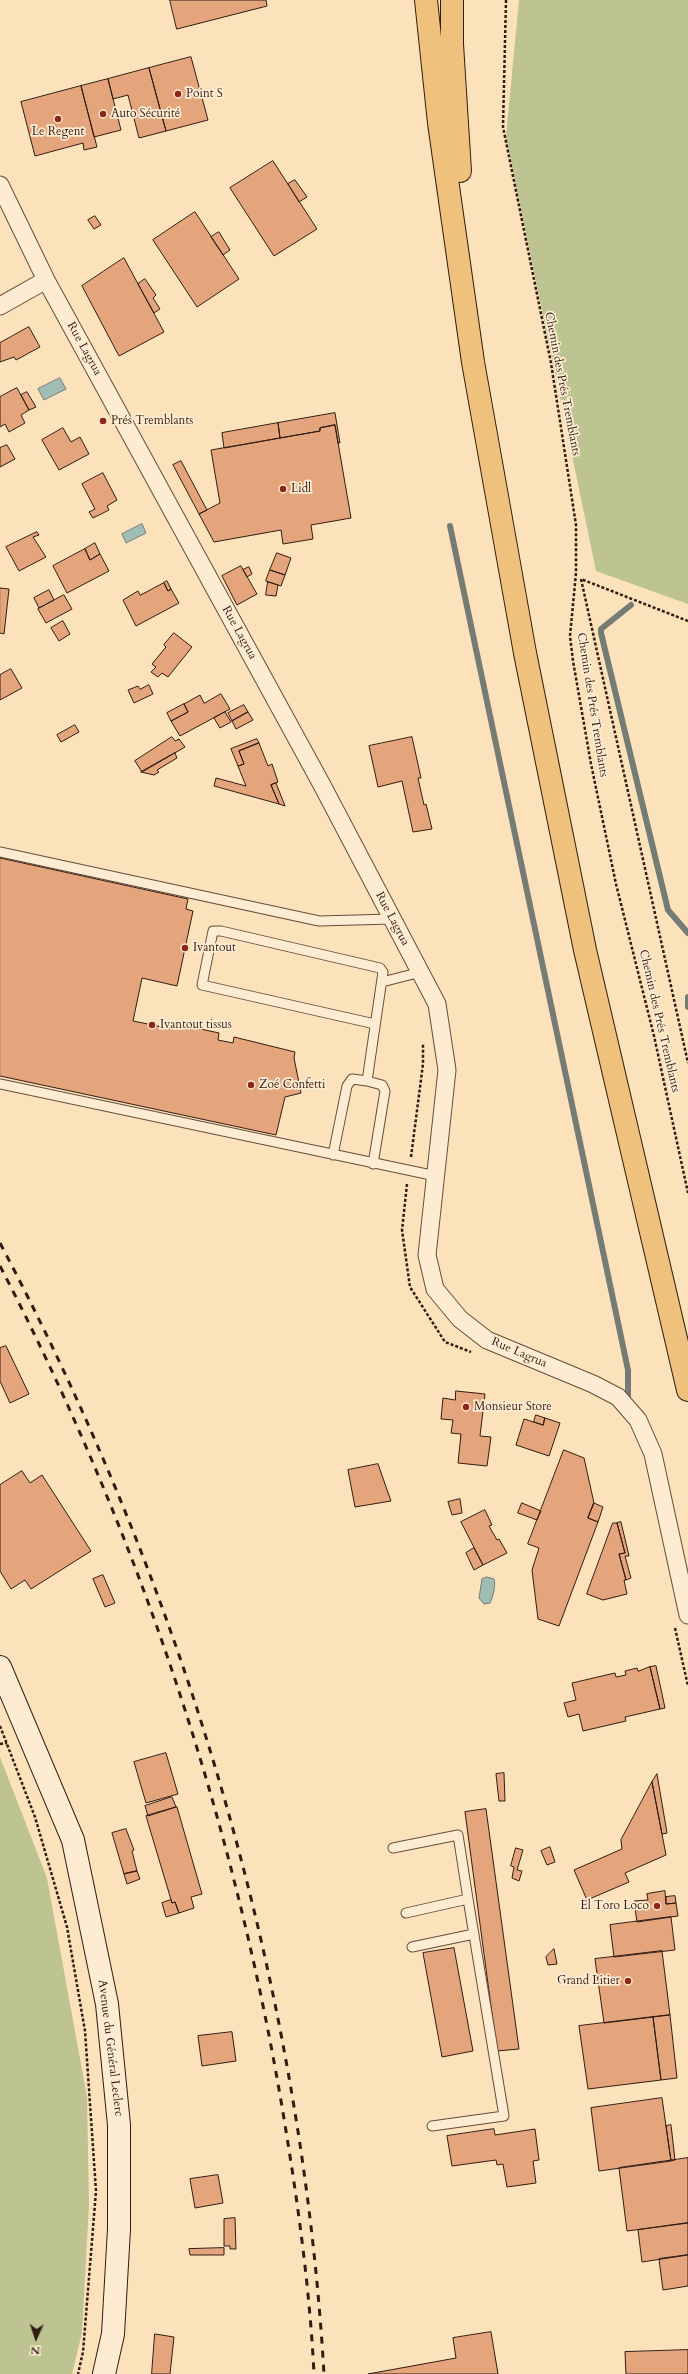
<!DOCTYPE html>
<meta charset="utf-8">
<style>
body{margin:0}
#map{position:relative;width:688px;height:2374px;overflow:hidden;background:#fce2ba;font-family:Cardo,serif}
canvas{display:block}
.north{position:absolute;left:16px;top:2318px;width:40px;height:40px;-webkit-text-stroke:3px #fdecd2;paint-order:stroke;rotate:183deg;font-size:11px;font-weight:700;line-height:16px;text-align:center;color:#321b12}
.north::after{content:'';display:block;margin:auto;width:14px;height:18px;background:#321b12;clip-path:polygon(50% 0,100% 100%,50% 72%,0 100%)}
</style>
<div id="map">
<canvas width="688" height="2374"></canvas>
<div class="north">N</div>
</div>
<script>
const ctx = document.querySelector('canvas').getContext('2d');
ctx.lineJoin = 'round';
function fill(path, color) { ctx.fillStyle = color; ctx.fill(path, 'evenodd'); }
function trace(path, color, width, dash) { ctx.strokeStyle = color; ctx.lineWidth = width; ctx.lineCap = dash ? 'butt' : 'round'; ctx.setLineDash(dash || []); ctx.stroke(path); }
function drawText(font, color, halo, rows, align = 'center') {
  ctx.font = font + ' Cardo,serif'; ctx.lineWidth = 3.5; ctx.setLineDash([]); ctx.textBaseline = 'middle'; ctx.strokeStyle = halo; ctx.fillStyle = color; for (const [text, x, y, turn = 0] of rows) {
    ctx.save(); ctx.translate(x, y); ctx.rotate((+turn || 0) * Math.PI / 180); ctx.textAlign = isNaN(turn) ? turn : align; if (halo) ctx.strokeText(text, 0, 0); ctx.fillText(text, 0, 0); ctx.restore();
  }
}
fill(new Path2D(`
 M 519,0 L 688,0 L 688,604 L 596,571 L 506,137 Z
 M 0,1757 L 47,1878 L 87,2097 L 89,2204 L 82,2333 L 72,2374 L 0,2374 Z`), '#bdc491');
const water = new Path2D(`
 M 60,378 L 66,389 L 44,400 L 38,389 Z
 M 142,524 L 146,533 L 126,543 L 122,534 Z
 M 487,1577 L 494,1579 C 496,1584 493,1598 490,1603 L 484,1604 L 479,1598 L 482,1579 Z`);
fill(water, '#a0bdb5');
trace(water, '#747c74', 1);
trace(new Path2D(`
 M 450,526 L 628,1370 L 628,1402
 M 631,605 L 601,629 L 601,633 L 668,910 L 688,933
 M 688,997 L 688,1007`), '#747c74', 6);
const building = new Path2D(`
 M 170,0 L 266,0 L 267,6 L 177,29 Z
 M 191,57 L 208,120 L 166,131 L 149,68 Z
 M 149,68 L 166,131 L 139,138 L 128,95 L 113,99 L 108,79 Z
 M 108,79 L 121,130 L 94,137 L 81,86 Z
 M 81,86 L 97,147 L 84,150 L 83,143 L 35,156 L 21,102 Z
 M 273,161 L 317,229 L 274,256 L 230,188 Z
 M 295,180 L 307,197 L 299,202 L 288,184 Z
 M 195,212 L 239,279 L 197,307 L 153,240 Z
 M 95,216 L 101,225 L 94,229 L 88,220 Z
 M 219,232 L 230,250 L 223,255 L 211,237 Z
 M 124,258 L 164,332 L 119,356 L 82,286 Z
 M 145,279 L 156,295 L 153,298 L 160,309 L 154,313 L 138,284 Z
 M 29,327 L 40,347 L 16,360 L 14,357 L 0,362 L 0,343 Z
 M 17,388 L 29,410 L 21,415 L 25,423 L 9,432 L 5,424 L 0,427 L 0,397 Z
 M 27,392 L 36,407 L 29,410 L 21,395 Z
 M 335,413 L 340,443 L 338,443 L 335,425 L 320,428 L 320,431 L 280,438 L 278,423 Z
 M 278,423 L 280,438 L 224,448 L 222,433 Z
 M 335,425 L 351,518 L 311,525 L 313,539 L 283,544 L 281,530 L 214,542 L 199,514 L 220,503 L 211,450 L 320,431 L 320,428 Z
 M 63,428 L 71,442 L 80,437 L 89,454 L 59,470 L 42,440 Z
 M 7,445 L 15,459 L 0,467 L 0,448 Z
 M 181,461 L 207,510 L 199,514 L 173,465 Z
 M 103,473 L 117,500 L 107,506 L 109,510 L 93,518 L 89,512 L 95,509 L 82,484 Z
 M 37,532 L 39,535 L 33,537 L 46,557 L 19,571 L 6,547 Z
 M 95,543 L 100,554 L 90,560 L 85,549 Z
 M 85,549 L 90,560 L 100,554 L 109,571 L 67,593 L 53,566 Z
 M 277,553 L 291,558 L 285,575 L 270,570 Z
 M 241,566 L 257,594 L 237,605 L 222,576 Z
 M 249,567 L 252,574 L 247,577 L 243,570 Z
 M 270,570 L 285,575 L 281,586 L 266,581 Z
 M 167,581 L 171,589 L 168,591 L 164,583 Z
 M 268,582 L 278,585 L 276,596 L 266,595 Z
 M 164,583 L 168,591 L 171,589 L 179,603 L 136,626 L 123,600 L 138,591 L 140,595 Z
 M 0,588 L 9,589 L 4,634 L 0,633 Z
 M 49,590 L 54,600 L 39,608 L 34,598 Z
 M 64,595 L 72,609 L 46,623 L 38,609 Z
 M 63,621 L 70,634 L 59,641 L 51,628 Z
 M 174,633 L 192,647 L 168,677 L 162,673 L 158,677 L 151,672 L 156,667 L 152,664 L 166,647 L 164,645 Z
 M 11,669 L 22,688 L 0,700 L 0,675 Z
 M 149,685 L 153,694 L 134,703 L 128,690 L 138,686 L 140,689 Z
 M 221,694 L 230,709 L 180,736 L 171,721 L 188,712 L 184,704 L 200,695 L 204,703 Z
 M 184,704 L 188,712 L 171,721 L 167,713 Z
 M 244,705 L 248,712 L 232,721 L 228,713 Z
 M 225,712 L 231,722 L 220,728 L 214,718 Z
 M 248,712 L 253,720 L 236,729 L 232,721 Z
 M 75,725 L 79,732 L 61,742 L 57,735 Z
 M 172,737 L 175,741 L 179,739 L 185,747 L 142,772 L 135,761 Z
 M 412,737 L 421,778 L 418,778 L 424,805 L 426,804 L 432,829 L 413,832 L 402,781 L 378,787 L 369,746 Z
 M 257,739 L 259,743 L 239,751 L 244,764 L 238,766 L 231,749 Z
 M 259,743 L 268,766 L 272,764 L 278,782 L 271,785 L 279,804 L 214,786 L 216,778 L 246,786 L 238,766 L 244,764 L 239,751 Z
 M 175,753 L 177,758 L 157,770 L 159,772 L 154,775 L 141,772 Z
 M 276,783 L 285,806 L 279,804 L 271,785 Z
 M 0,858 L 188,899 L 186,909 L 193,911 L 177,986 L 142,978 L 133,1021 L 172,1029 L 173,1023 L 219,1033 L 218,1040 L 233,1043 L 234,1037 L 295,1052 L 294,1058 L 301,1093 L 285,1097 L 276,1135 L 0,1076 Z
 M 6,1346 L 29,1394 L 10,1403 L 0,1381 L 0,1348 Z
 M 456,1391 L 485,1394 L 480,1436 L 491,1437 L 487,1466 L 458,1463 L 461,1434 L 451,1433 L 453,1420 L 441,1419 L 443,1398 L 455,1400 Z
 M 536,1415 L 545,1418 L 543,1425 L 534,1422 Z
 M 545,1418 L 560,1423 L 549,1456 L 516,1445 L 524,1419 L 543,1425 Z
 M 564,1450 L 584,1458 L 594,1503 L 588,1518 L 598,1522 L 559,1626 L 538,1619 L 532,1570 L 539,1548 L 528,1544 Z
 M 378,1464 L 391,1501 L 355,1507 L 348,1470 Z
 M 22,1471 L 30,1483 L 42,1475 L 91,1551 L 31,1589 L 25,1580 L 11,1589 L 0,1571 L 0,1485 Z
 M 460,1499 L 462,1513 L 452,1515 L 448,1502 Z
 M 522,1503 L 541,1511 L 537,1520 L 518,1513 Z
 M 594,1503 L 603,1507 L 598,1522 L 588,1518 Z
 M 485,1510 L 492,1525 L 489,1526 L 497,1540 L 499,1539 L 507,1553 L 483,1565 L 461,1522 Z
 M 621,1522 L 629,1556 L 625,1556 L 631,1578 L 626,1580 L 619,1554 L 625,1553 L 617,1523 Z
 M 613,1523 L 617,1523 L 625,1553 L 619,1554 L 626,1580 L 624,1580 L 627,1594 L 603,1600 L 587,1594 Z
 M 474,1548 L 483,1565 L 474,1570 L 466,1553 Z
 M 103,1575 L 115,1603 L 105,1607 L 93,1579 Z
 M 656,1666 L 665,1708 L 660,1709 L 650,1667 Z
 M 650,1667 L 660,1709 L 625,1717 L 626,1721 L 583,1731 L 579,1714 L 568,1717 L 564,1703 L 576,1700 L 572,1683 L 615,1673 L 616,1677 L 626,1675 L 625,1671 L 637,1668 L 638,1671 Z
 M 166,1753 L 178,1794 L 146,1803 L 134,1762 Z
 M 504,1773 L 505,1801 L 499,1801 L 496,1774 Z
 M 657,1774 L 667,1833 L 662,1834 L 652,1782 Z
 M 652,1782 L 666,1855 L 625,1873 L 629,1882 L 587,1900 L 574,1870 L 622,1849 L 621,1840 Z
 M 172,1797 L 176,1807 L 148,1816 L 145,1806 Z
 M 177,1807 L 202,1894 L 191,1897 L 194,1908 L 179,1913 L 175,1902 L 172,1903 L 146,1816 Z
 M 486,1809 L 519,2049 L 497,2051 L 465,1812 Z
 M 126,1829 L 134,1850 L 132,1851 L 137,1871 L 124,1874 L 112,1833 Z
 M 550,1847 L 555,1862 L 547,1865 L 541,1851 Z
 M 516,1848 L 523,1850 L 517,1870 L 522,1871 L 519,1881 L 512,1878 L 514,1867 L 511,1866 Z
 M 137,1871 L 140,1879 L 127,1884 L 124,1874 Z
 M 665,1891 L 666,1904 L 676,1903 L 678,1916 L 637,1922 L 634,1901 L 648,1900 L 647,1894 Z
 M 675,1896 L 676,1903 L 666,1904 L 666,1897 Z
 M 171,1900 L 172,1903 L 175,1902 L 179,1913 L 166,1917 L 162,1903 Z
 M 671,1917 L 675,1950 L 614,1957 L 610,1925 Z
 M 454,1948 L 473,2051 L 442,2057 L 423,1953 Z
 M 554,1949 L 557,1964 L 548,1965 L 546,1957 Z
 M 662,1951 L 670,2015 L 604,2023 L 595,1959 Z
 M 670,2015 L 677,2078 L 661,2080 L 653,2017 Z
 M 653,2017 L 661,2080 L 588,2089 L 579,2026 Z
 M 232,2032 L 236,2061 L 202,2066 L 198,2036 Z
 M 662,2098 L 671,2161 L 599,2171 L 591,2108 Z
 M 671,2125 L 675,2160 L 671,2161 L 666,2126 Z
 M 494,2129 L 495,2135 L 535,2129 L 539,2160 L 533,2161 L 536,2183 L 507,2187 L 503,2164 L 497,2165 L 496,2160 L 452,2166 L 447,2136 Z
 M 688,2158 L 688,2223 L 627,2231 L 619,2168 Z
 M 218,2175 L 223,2203 L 195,2208 L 190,2179 Z
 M 235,2218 L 236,2249 L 230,2249 L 230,2246 L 224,2246 L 224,2219 Z
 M 688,2223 L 688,2255 L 642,2262 L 638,2230 Z
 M 224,2248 L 224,2255 L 190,2255 L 189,2249 Z
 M 688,2255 L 688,2286 L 663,2290 L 659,2259 Z
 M 491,2332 L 498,2374 L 368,2374 L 456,2358 L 453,2338 Z
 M 155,2334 L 174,2337 L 170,2374 L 152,2374 Z
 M 688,2350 L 688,2374 L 626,2374 L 625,2352 Z`);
fill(building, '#e4a57d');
trace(building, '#321b12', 1);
const lane = new Path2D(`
 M 0,852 L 319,921 L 392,919
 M 382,982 L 421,972
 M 0,1084 L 436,1176
 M 333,1155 L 347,1086 L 352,1079 L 367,1081
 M 373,1164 L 385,1091 L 382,1085 L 367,1081 L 383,972 L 380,968 L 221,931 L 213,931 L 202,985 L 375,1024
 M 393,1848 L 458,1835 L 468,1899
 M 406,1913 L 468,1899 L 504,2116 L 432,2126
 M 412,1947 L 474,1934`);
const street = new Path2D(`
 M 0,185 L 46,280 L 322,785 L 437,1004 L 447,1070 L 427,1255 L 435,1289 L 460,1319 L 487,1340 L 593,1384 L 618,1397 L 638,1420 L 653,1454 L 688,1615
 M 0,306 L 46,280`);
const secondary = new Path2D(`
 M 0,1667 L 73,1840 L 107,2004 L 119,2125 L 119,2229 L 113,2334 L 104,2374`);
const primary = new Path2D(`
 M 426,0 L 439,123 L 473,362 L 525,653 L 585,950 L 688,1390
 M 452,0 L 452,44 L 460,171`);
trace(lane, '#644d3c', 11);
trace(street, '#644d3c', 19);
trace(secondary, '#321b12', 24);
trace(primary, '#321b12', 24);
trace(new Path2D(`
 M 506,0 L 503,127 L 551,363 L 576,525 L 576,573 L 570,636 L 573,661 L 591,764 L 616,884 L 654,1036 L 688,1193
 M 688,621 L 581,579 L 688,1063
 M 411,1157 L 423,1064 L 423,1043
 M 407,1184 L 402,1230 L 410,1287 L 445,1342 L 471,1352
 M 675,1628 L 688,1686
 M 0,1726 L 35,1817 L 67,1927 L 85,2031 L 96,2191 L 83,2352 L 78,2374
 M 0,1744 L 7,1743`), '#321b12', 2.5, [3, 2]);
trace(lane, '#fdecd2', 9);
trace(street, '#fdecd2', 17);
trace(secondary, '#fdecd2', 22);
trace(primary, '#eec17d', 22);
trace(new Path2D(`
 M 0,1243 C 184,1591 301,1981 324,2374
 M 0,1266 C 140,1535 238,1831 286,2131 C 299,2211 310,2293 314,2374`), '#321b12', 3, [7, 7]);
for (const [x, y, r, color] of [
 [178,94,4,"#8f2418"],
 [103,114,4,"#8f2418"],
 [58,119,4,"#8f2418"],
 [103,421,4,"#8f2418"],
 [283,489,4,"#8f2418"],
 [185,948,4,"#8f2418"],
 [152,1025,4,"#8f2418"],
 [251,1085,4,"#8f2418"],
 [466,1407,4,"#8f2418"],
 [657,1906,4,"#8f2418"],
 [628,1981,4,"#8f2418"]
]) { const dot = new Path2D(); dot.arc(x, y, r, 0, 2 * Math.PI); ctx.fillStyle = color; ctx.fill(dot); trace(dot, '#fdecd2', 1.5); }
drawText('12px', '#321b12', '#fdecd2', [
 ["Point S",186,94],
 ["Auto Sécurité",111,114],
 ["Le Regent",58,132,"center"],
 ["Prés Tremblants",111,421],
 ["Lidl",291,489],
 ["Ivantout",193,948],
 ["Ivantout tissus",160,1025],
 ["Zoé Confetti",259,1085],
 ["Monsieur Store",474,1407],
 ["El Toro Loco",649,1906,"right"],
 ["Grand Litier",620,1981,"right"]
], 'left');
drawText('12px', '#321b12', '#fdecd2', [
 ["Rue Lagrua",84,349,61],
 ["Chemin des Prés Tremblants",562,384,79],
 ["Rue Lagrua",239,633,61],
 ["Chemin des Prés Tremblants",592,705,81],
 ["Rue Lagrua",392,919,62],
 ["Chemin des Prés Tremblants",659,1021,77],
 ["Rue Lagrua",519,1353,23],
 ["Avenue du Général Leclerc",110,2048,83]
]);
</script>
